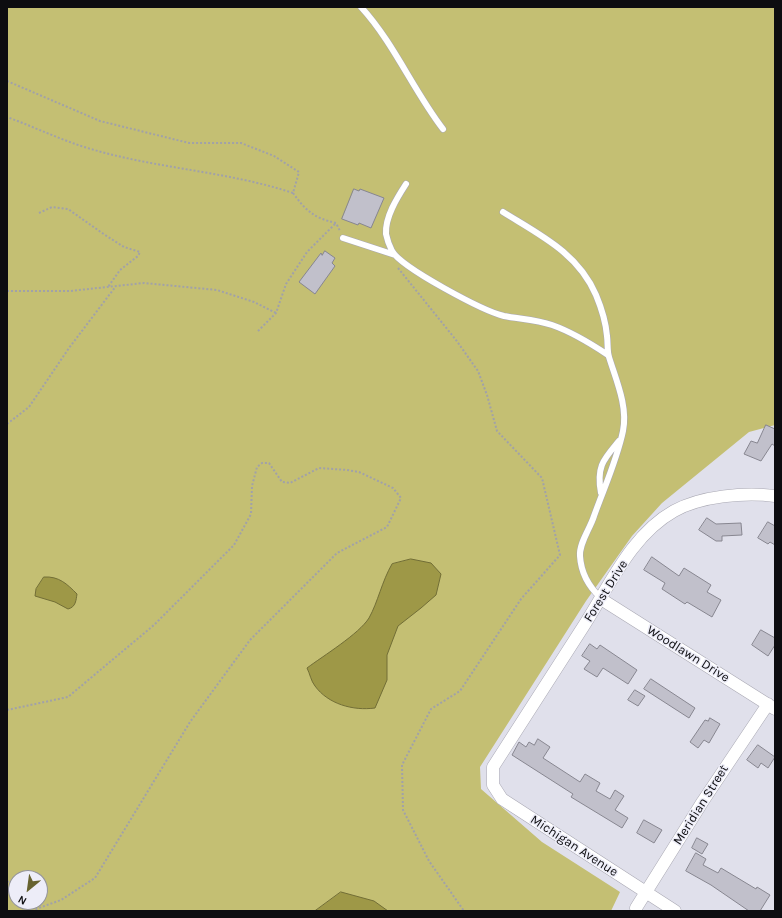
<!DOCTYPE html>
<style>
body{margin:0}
#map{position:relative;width:782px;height:918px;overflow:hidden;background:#e0e0eb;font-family:Karla,sans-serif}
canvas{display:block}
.frame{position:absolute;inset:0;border:8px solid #0d0d10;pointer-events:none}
.north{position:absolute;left:8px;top:870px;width:40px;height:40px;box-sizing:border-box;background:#ededf8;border:1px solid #93939b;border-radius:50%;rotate:209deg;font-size:11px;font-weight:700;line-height:16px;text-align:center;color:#0d0d10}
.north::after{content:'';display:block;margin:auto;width:14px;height:18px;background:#676330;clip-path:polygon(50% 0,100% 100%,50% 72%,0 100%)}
</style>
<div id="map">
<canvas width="782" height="918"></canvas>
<div class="frame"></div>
<div class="north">N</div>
</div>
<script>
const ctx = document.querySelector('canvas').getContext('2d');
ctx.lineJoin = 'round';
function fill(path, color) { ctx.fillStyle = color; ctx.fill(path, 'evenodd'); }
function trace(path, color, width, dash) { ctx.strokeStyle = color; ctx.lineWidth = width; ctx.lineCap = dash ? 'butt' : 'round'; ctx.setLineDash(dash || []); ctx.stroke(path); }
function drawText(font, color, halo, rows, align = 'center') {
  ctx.font = font + ' Karla,sans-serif'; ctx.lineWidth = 3; ctx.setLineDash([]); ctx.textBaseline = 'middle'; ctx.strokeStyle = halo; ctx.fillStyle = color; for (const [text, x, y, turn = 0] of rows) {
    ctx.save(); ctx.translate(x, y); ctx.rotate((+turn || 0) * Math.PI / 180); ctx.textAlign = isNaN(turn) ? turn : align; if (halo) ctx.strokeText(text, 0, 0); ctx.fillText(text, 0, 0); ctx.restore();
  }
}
fill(new Path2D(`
 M 7,7 L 775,7 L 775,425 L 749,432 L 662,503 L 632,536 L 586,601 L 480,767 L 481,789 L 542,842 L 620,892 L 611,911 L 7,911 ZM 16,878 L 40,878 L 40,902 L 16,902 Z`), '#c4bf73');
const water = new Path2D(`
 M 411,559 L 431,563 L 441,574 L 436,595 L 421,608 L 398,626 L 387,655 L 387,680 L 375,708 C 353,711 328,704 315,686 C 311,681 310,674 307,668 C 323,656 359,634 369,618 C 378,602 382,581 392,564 Z
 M 44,577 C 59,576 67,584 77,594 C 76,600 76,607 68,609 L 55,602 L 35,596 L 36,589 Z
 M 341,892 L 374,901 L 388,911 L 315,911 Z`);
fill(water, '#9e9847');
trace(water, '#726e36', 1);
const building = new Path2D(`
 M 354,189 L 359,191 L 360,189 L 384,198 L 371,228 L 359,223 L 358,225 L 342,219 Z
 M 325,251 L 335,258 L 332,263 L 335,266 L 315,294 L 299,282 L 321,253 L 322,255 Z
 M 766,425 L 775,429 L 775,446 L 772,444 L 761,461 L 744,454 L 751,441 L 757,443 Z
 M 707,518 L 716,524 L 741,523 L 742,535 L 722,536 L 722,541 L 716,541 L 699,530 Z
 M 768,522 L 775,526 L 775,545 L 770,542 L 768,544 L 758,538 Z
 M 652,557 L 679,576 L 684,568 L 711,585 L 707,592 L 721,600 L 712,617 L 687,602 L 685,604 L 662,589 L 665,583 L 644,570 Z
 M 761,630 L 775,638 L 775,645 L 768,656 L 752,645 Z
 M 590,644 L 597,649 L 600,645 L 637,670 L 628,684 L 603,668 L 597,677 L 584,669 L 590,661 L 582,656 Z
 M 651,679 L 695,708 L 689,718 L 644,689 Z
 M 635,690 L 645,696 L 638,706 L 628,700 Z
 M 710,718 L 720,724 L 709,743 L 704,740 L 698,748 L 690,742 L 705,720 L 708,721 Z
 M 538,739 L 550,747 L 543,758 L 580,782 L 585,774 L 600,783 L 596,791 L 610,799 L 615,790 L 624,796 L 615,810 L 628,818 L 622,828 L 571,797 L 573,794 L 512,755 L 519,742 L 526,747 L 529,742 L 534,745 Z
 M 758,745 L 775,757 L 768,768 L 761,763 L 758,768 L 747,760 Z
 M 644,820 L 662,830 L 654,843 L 637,833 Z
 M 697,838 L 708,844 L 702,854 L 692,848 Z
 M 696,853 L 706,859 L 703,865 L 718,873 L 721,868 L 756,889 L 757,887 L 770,895 L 760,911 L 749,911 L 711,885 L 686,871 Z`);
fill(building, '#c1c0cb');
trace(building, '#878690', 1);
const service = new Path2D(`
 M 361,7 C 394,43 413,90 443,129
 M 406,184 C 397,198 385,217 386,234 C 387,239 390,247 392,251 C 402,268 483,311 504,316 C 520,319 537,320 552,325 C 572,332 590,343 608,355
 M 503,212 C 540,235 578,253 596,295 C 601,307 606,324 607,336 C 608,343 607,351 609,357 C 616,380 628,406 623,431 C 617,460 604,488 594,516 C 590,529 579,543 580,556 C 581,573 589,587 601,598
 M 343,238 L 395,255
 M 601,493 C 596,466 604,459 619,441`);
const minor = new Path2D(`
 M 601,599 L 775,709
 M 636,908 L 703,801 L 768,704
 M 675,911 L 502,799 L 493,785 L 493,767 C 523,720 553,673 583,627 C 609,587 631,535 674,511 C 701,496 745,492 775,496`);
trace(service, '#a9a8b3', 7);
trace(minor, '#a9a8b3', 13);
trace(new Path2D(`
 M 7,81 L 100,121 L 189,143 L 241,143 L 274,156 L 299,172 L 293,193 C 230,172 162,169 98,151 C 67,143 37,128 7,117
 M 293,193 C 306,211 314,218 336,223 L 340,231
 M 39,213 L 52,207 L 68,209 L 105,235 L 124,247 L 140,252 L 138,256 L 120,270 L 108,287
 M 398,268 L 456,340 L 478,371 L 487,395 L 497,431 L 542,478 L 560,555 L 521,599 L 460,691 L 431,709 L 402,765 L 403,810 L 429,861 L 464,911
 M 7,291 L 70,291 L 144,283 L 217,290 L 254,302 L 276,313
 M 258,331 L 276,313 L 286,284 L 307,252 L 336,223
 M 7,424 L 29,407 L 69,348 L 116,286
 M 7,710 L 68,697 L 154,625 L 234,545 L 251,514 L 252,486 L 257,467 L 262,463 L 269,463 L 282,482 L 290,483 L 319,468 L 347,470 L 359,472 L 393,488 L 401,498 L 387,527 L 337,553 L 250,640 L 190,722 L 95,878 L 61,900 L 36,909
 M 7,881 L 16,887
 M 32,902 L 37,911`), '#a1a1a9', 2, [2, 2]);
trace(service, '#fff', 6);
trace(minor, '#fff', 12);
drawText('13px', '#0d0d10', '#ededf8', [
 ["Forest Drive",606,591,-58],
 ["Woodlawn Drive",688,654,32],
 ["Meridian Street",701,805,-58],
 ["Michigan Avenue",574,846,33]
]);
</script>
